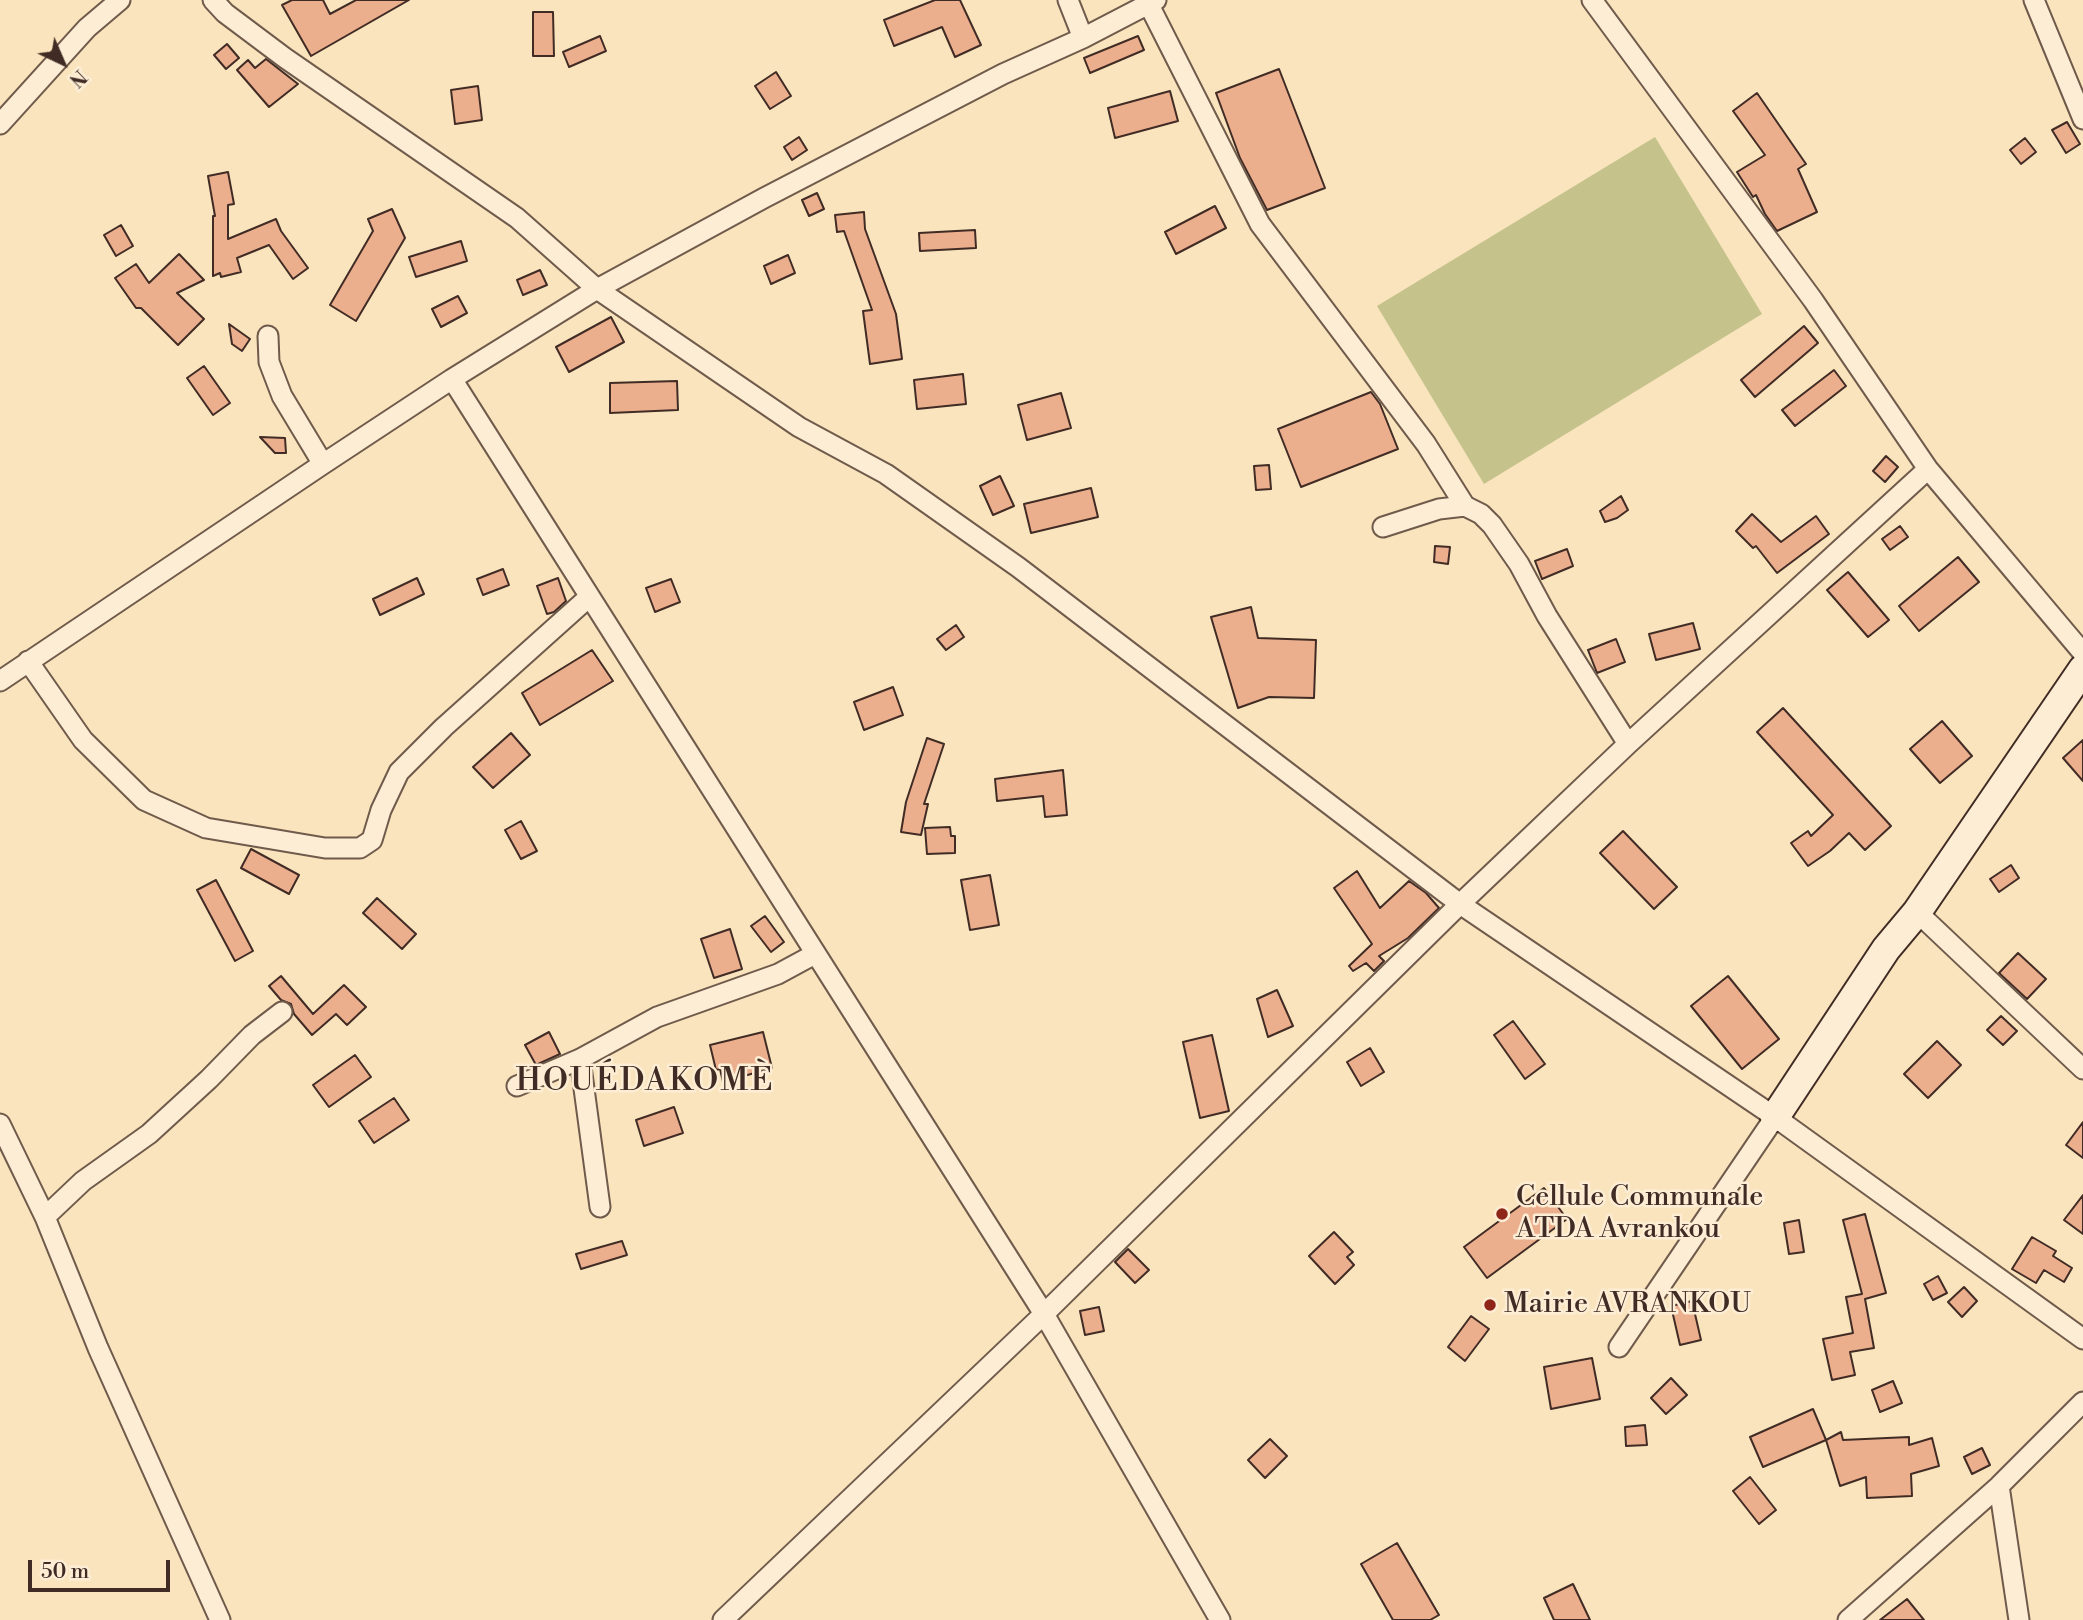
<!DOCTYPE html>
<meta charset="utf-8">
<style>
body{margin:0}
#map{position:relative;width:2083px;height:1620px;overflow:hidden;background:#fae4bd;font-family:"Libre Bodoni",serif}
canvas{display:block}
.north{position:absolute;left:28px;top:28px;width:70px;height:70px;-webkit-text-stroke:5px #fcedd4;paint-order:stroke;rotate:136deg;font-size:19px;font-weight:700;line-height:28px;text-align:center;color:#412c25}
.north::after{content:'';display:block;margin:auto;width:24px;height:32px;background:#412c25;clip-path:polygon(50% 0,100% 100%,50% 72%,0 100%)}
.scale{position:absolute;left:28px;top:1560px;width:142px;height:32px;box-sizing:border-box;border:4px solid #412c25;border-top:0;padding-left:9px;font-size:21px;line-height:24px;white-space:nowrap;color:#412c25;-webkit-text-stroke:5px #fcedd4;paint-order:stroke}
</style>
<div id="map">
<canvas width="2083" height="1620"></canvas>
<div class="north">N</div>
<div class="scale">50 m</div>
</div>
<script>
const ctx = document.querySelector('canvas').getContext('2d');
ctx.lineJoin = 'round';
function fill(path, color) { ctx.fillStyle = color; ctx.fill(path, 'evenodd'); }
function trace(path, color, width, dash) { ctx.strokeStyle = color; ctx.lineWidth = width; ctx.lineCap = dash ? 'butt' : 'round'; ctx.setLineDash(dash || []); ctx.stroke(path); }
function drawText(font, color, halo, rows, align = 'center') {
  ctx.font = font + ' "Libre Bodoni",serif'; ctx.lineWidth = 5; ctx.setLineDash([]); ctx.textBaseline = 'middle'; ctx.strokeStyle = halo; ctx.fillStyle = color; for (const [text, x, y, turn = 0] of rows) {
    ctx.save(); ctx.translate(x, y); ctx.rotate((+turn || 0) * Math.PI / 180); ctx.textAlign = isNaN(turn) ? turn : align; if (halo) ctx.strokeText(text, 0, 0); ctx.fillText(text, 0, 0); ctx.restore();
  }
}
fill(new Path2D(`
 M 1655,137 L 1762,314 L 1484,484 L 1377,306 Z`), '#c5c28c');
const building = new Path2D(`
 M 292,0 L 323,0 L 330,14 L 356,0 L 409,0 L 311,56 L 282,5 Z
 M 935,0 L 960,0 L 981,45 L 955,57 L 942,27 L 894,46 L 884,20 Z
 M 533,12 L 553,12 L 554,56 L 533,56 Z
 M 600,36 L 606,51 L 569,67 L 563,52 Z
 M 1138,36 L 1144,50 L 1090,73 L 1084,58 Z
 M 227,44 L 239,58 L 226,69 L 214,55 Z
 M 266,59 L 298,84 L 269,107 L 237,70 L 248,60 L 255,68 Z
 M 1279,69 L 1325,188 L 1267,210 L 1240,158 L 1216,93 Z
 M 776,72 L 791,96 L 770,109 L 755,86 Z
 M 478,86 L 482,120 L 455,124 L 451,90 Z
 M 1170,91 L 1178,121 L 1115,138 L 1108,108 Z
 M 1757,93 L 1806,164 L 1798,169 L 1817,212 L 1777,231 L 1765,214 L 1756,195 L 1753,197 L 1737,172 L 1765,155 L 1733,111 Z
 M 2067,122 L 2080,144 L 2066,153 L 2052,130 Z
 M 799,137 L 807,150 L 792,160 L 784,147 Z
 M 2025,138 L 2036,152 L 2021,164 L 2010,150 Z
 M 228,172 L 234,204 L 228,205 L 228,239 L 276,219 L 281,231 L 308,268 L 293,279 L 269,245 L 237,258 L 241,272 L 221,277 L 220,273 L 213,276 L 213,216 L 215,216 L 208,176 Z
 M 817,193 L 824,209 L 809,216 L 802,200 Z
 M 1215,206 L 1226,228 L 1176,254 L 1165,232 Z
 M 392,209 L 405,238 L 356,321 L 330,305 L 373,231 L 368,219 Z
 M 864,212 L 865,229 L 896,314 L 902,359 L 870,364 L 863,311 L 872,310 L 844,231 L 837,232 L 835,215 Z
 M 121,225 L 133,246 L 116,256 L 104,235 Z
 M 975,230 L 976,248 L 920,251 L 919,233 Z
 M 461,241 L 467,261 L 416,277 L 409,257 Z
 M 179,254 L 204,280 L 177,293 L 204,319 L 178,345 L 141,308 L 136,308 L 115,278 L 136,264 L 149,283 Z
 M 788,255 L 795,273 L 771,284 L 764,266 Z
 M 540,270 L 547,285 L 523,295 L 517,280 Z
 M 458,296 L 467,313 L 441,327 L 432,309 Z
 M 611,317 L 624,342 L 569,372 L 556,347 Z
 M 229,324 L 250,339 L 242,351 L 232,344 Z
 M 1804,326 L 1818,343 L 1755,397 L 1741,380 Z
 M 204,366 L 230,403 L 213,415 L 187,378 Z
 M 1834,370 L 1846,386 L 1795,426 L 1782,410 Z
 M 963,374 L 966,404 L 917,409 L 914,380 Z
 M 677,381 L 678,410 L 610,413 L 610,383 Z
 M 1371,392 L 1380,404 L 1398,449 L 1301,487 L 1278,429 Z
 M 1061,393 L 1071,428 L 1027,440 L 1018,405 Z
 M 260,437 L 285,438 L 286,453 L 275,453 Z
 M 1886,456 L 1898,467 L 1885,482 L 1873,471 Z
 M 1269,465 L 1271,489 L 1256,490 L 1254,466 Z
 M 1000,476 L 1014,506 L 993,515 L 980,486 Z
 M 1091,488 L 1098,517 L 1031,533 L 1024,504 Z
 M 1621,496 L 1628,510 L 1617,518 L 1605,522 L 1600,511 Z
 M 1752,514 L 1781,542 L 1816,516 L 1829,534 L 1777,573 L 1756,546 L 1753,548 L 1736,531 Z
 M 1900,526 L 1908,537 L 1890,550 L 1882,539 Z
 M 1435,546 L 1450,547 L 1448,564 L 1434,562 Z
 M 1567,549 L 1573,566 L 1542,579 L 1535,561 Z
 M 1958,557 L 1979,582 L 1919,631 L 1899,606 Z
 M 503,569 L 509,585 L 483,595 L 477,579 Z
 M 1848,572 L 1889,620 L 1868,637 L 1827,590 Z
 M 417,578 L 424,594 L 380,615 L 373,599 Z
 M 558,578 L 566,601 L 554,612 L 547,614 L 537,586 Z
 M 671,579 L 680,602 L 655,612 L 646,588 Z
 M 1251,607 L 1258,638 L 1316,640 L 1314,698 L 1269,697 L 1238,708 L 1211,617 Z
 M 1693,623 L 1700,649 L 1656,660 L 1649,634 Z
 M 956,625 L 964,637 L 946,650 L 937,639 Z
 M 1616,639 L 1625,662 L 1597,673 L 1588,650 Z
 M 592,650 L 613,681 L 540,725 L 522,693 Z
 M 893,687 L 903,715 L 864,730 L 854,702 Z
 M 1783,708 L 1891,826 L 1865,850 L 1849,833 L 1830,851 L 1808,866 L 1791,843 L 1808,831 L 1811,836 L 1833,815 L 1757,732 Z
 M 1942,721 L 1972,756 L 1940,783 L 1910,749 Z
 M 511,733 L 530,755 L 493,788 L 473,767 Z
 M 927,738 L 944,744 L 924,804 L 928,804 L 921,835 L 901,832 L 906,802 Z
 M 2083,740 L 2083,781 L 2063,758 Z
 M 1063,770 L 1067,815 L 1045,817 L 1043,796 L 997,801 L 995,779 Z
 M 521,821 L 537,851 L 521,859 L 505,830 Z
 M 950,827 L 951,836 L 955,836 L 955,853 L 927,854 L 925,828 Z
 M 1623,831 L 1677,887 L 1654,909 L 1600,853 Z
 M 251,849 L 299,875 L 289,894 L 241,868 Z
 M 2011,865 L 2019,878 L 1999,892 L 1990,879 Z
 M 1357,871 L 1380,908 L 1409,881 L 1426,893 L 1439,908 L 1408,938 L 1379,956 L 1384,961 L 1374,971 L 1366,963 L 1353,971 L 1349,966 L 1372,944 L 1334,888 Z
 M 990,875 L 999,925 L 970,930 L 961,880 Z
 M 216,880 L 253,951 L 235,961 L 197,890 Z
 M 377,898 L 416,934 L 402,949 L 363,913 Z
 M 765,916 L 784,942 L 771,952 L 751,926 Z
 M 730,929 L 742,969 L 714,978 L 701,939 Z
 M 2018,953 L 2046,979 L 2027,999 L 1999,973 Z
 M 281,976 L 313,1014 L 344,985 L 366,1007 L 347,1025 L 336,1014 L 312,1035 L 294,1014 L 291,1004 L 281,1000 L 269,986 Z
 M 1728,976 L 1779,1039 L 1742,1069 L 1691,1006 Z
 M 1277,990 L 1293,1026 L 1268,1037 L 1257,999 Z
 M 2001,1016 L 2017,1031 L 2003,1045 L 1987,1030 Z
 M 1513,1021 L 1545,1064 L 1525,1079 L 1494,1035 Z
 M 549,1032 L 560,1054 L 536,1065 L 525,1045 Z
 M 763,1032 L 772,1068 L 723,1082 L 720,1069 L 716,1070 L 710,1045 Z
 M 1212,1035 L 1229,1111 L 1200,1118 L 1183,1042 Z
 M 1937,1041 L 1961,1065 L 1928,1098 L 1904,1074 Z
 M 1370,1048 L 1384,1072 L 1361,1086 L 1347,1062 Z
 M 355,1055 L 371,1077 L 329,1107 L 313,1085 Z
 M 394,1098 L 409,1120 L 374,1143 L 359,1121 Z
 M 674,1107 L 683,1133 L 644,1146 L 636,1120 Z
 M 2083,1122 L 2083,1158 L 2066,1145 Z
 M 1544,1188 L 1567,1219 L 1487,1278 L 1464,1247 Z
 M 2083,1195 L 2083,1234 L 2064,1220 Z
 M 1865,1214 L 1886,1293 L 1865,1299 L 1874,1348 L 1850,1352 L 1855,1375 L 1832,1380 L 1823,1339 L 1853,1333 L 1846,1297 L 1862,1294 L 1843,1220 Z
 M 1799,1220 L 1804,1252 L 1789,1254 L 1784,1223 Z
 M 1334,1232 L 1353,1252 L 1347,1257 L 1354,1265 L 1335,1284 L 1309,1256 Z
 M 2032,1237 L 2056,1251 L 2053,1256 L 2072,1268 L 2064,1282 L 2044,1270 L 2036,1283 L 2012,1269 Z
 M 622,1241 L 627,1255 L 581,1269 L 576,1254 Z
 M 1128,1249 L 1149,1270 L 1135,1283 L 1115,1262 Z
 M 1938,1276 L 1947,1293 L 1933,1300 L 1924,1284 Z
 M 1964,1287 L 1977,1301 L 1962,1317 L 1948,1302 Z
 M 1692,1301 L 1701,1340 L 1680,1345 L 1671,1306 Z
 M 1099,1307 L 1104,1331 L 1085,1335 L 1080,1311 Z
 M 1471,1316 L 1489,1329 L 1465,1361 L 1448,1347 Z
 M 1592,1358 L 1600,1399 L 1551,1409 L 1544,1367 Z
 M 1671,1378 L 1687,1395 L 1666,1414 L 1651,1398 Z
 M 1893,1381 L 1902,1403 L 1880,1412 L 1872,1390 Z
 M 1813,1409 L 1826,1440 L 1763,1467 L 1750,1437 Z
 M 1645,1425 L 1647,1445 L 1626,1446 L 1625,1427 Z
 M 1841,1432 L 1843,1440 L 1909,1437 L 1909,1445 L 1932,1438 L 1939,1466 L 1911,1474 L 1912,1496 L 1867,1498 L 1866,1477 L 1840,1486 L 1826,1440 Z
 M 1270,1439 L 1287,1456 L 1265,1478 L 1248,1460 Z
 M 1982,1448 L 1990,1465 L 1972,1474 L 1964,1457 Z
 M 1750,1477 L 1776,1510 L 1759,1524 L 1733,1491 Z
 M 1397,1543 L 1439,1615 L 1430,1620 L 1393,1620 L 1361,1564 Z
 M 1573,1584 L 1590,1620 L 1554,1620 L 1544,1598 Z
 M 1907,1599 L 1924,1620 L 1880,1620 Z`);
fill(building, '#ecaf8e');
trace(building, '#412c25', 2);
const street = new Path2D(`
 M 213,0 L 225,13 L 285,58 L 517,218 L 597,289 L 799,427 L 886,474 L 1018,567 L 1460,904 L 1775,1117 L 2083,1339
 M 1068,0 L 1083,38
 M 1592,0 L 1813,300 L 1928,469 L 2083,653
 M 2034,0 L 2083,119
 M 1148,3 L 1260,224 L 1426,444 L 1465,506
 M 0,124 L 87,28 L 120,0
 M 268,336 L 269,362 L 282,396 L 323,464
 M 452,379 L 1044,1314 L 1220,1620
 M 1383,527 L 1439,509 L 1465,506 L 1481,514 L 1492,525 L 1519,564 L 1547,616 L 1628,744
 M 28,661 L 83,740 L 144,800 L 206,828 L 325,848 L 360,848 L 372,840 L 381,810 L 399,772 L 444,727 L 589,597
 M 0,681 L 323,464 L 452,379 L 597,289 L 764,198 L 1003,74 L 1083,38 L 1156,0
 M 1917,912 L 2083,1069
 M 580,1059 L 600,1207
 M 517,1086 L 580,1059 L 657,1017 L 778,974 L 815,954
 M 0,1124 L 45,1217 L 98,1348 L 220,1620
 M 45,1217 L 83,1181 L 149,1134 L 209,1079 L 252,1035 L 282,1012
 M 1619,1347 L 1775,1117
 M 1999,1486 L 2019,1620
 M 723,1620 L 1044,1314 L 1460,904 L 1628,744 L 1928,469
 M 1848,1620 L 1999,1486 L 2083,1402`);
const secondary = new Path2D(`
 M 1775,1117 L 1886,949 L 1917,912 L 2083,669`);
trace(street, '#6f5a4b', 23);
trace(secondary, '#412c25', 32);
trace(street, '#fcedd4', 19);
trace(secondary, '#fcedd4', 28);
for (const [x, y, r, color] of [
 [1502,1214,7,"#8f2418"],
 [1490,1305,7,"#8f2418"]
]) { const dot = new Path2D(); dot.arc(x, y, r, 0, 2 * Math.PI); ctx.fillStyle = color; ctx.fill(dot); trace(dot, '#fcedd4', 2.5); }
drawText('28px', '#412c25', '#fcedd4', [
 ["Cellule Communale",1516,1198],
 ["ATDA Avrankou",1516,1230],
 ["Mairie AVRANKOU",1504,1305]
], 'left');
ctx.letterSpacing = '2px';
drawText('32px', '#412c25', '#fcedd4', [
 ["HOUÉDAKOMÈ",645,1082]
]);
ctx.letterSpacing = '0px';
</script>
